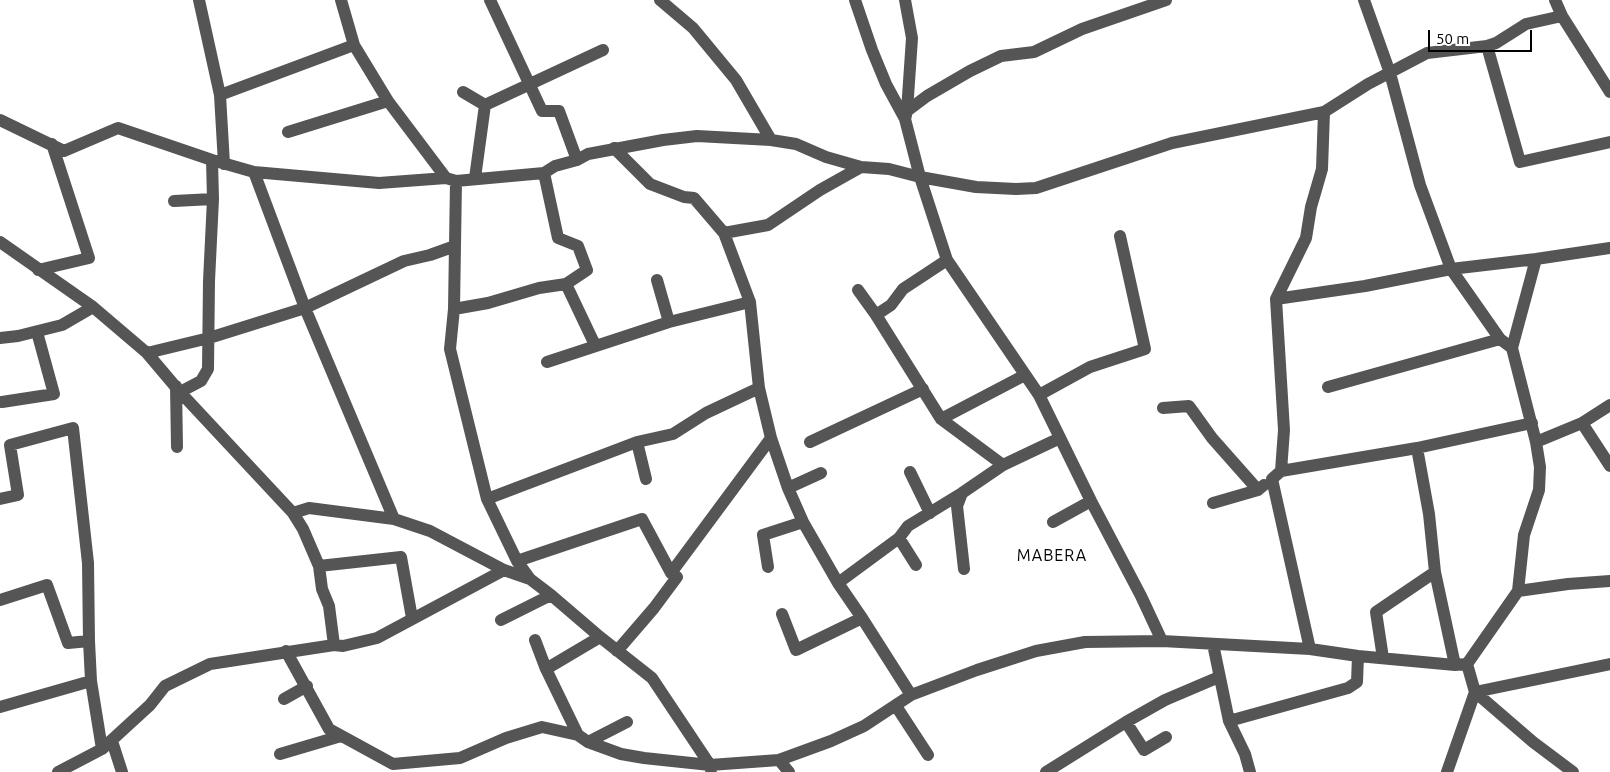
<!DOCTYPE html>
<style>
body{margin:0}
#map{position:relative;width:1610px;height:772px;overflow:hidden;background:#fff;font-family:Ubuntu,sans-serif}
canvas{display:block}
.scale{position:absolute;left:1428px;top:30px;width:104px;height:22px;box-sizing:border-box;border:2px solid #000;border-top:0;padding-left:6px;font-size:15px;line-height:18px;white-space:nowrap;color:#000;-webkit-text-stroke:4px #fff;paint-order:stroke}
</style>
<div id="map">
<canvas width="1610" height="772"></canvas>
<div class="scale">50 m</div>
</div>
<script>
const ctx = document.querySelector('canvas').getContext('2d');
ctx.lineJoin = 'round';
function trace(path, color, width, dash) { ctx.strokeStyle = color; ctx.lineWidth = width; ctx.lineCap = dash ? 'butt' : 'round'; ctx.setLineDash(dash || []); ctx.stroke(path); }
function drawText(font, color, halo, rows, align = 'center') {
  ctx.font = font + ' Ubuntu,sans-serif'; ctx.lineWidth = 4; ctx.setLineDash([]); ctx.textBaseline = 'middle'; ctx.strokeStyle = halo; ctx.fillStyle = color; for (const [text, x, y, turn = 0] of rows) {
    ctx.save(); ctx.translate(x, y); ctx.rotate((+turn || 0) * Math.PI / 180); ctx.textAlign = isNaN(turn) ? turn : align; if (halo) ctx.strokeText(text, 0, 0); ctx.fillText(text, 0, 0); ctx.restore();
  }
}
trace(new Path2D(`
 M 199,0 L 220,95 L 224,164
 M 341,0 L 354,45 L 388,101 L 446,178
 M 490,0 L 542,111 L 559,111 L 577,160
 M 660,0 L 693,28 L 736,80 L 771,140
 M 855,0 L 872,50 L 886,84 L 905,119 L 920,177 L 947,260 L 1039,395 L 1091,501 L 1141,596 L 1162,641
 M 905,0 L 912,38 L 907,111
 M 1364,0 L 1390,73 L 1420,185 L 1451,269 L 1500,339 L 1512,348 L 1536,442 L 1540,467 L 1539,490 L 1524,535 L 1518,591 L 1467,664 L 1475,692 L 1447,772
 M 1555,0 L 1562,16 L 1610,92
 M 1487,46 L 1520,162 L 1610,142
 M 463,92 L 485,105 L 475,178
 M 220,95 L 354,45
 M 485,105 L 603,50
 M 905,119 L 907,111 L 927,96 L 970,71 L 1001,56 L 1034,52 L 1082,29 L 1166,0
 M 0,120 L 64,151 L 118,128 L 212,160 L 254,172 L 379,183 L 446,178 L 456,181 L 544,173 L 555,166 L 577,160 L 588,154 L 663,140 L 697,136 L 771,140 L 796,144 L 826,157 L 861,167 L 889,169 L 920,177 L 976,187 L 1016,189 L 1036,188 L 1172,143 L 1324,112 L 1368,84 L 1427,53 L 1487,46 L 1496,43 L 1526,24 L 1562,16
 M 288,132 L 388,101
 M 614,148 L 650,184 L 684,197 L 694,198 L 724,233 L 750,302 L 759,388 L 771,438 L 788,488 L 803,522 L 838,583 L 862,618 L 911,695
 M 254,172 L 305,308 L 394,519
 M 456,181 L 454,309 L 450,349 L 487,499 L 517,561 L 530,579
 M 174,201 L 213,199
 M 724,233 L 768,225 L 820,190 L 861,167
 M 0,242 L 93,307 L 147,353 L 180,392 L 293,513 L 309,508 L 394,519 L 430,531 L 504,570 L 530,579 L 551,595 L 600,637 L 652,678 L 710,765 L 711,770
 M 947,260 L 903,289 L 891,305 L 876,315 L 941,419 L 1003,465
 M 38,270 L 89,258 L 52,144
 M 657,280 L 669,322
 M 566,284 L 595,345
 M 858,290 L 876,315
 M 1276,299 L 1365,286 L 1451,269 L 1536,259 L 1610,248
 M 454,309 L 488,303 L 539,288 L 566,284 L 587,270 L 578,246 L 558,238 L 544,173
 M 0,338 L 18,336 L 62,325 L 93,307
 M 1512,348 L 1536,259
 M 147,353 L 209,338 L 305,308 L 404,261 L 430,255 L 455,246
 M 547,362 L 669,322 L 750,302
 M 176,386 L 177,447
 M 1328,387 L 1500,339
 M 180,392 L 201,381 L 208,369 L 209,281 L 213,199 L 212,160
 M 1039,395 L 1090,367 L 1145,349 L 1120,236
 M 2,402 L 54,394 L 37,332
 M 1163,408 L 1189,406 L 1212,438 L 1258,490
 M 941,419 L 1025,375
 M 1582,423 L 1610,466
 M 637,442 L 646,479
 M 810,442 L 923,389
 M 1536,442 L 1582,423 L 1610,405
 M 1417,448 L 1429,514 L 1435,572 L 1455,665
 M 1281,471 L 1417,448 L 1532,423
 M 910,472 L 930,513
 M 788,488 L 821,473
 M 962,493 L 957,506 L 964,569
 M 0,499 L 18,495 L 10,445 L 73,428 L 88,563 L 89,641 L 91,681 L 102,749
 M 487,499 L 637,442 L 673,434 L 706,413 L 759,388
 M 1213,503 L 1258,490 L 1264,485
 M 293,513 L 303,529 L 319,566 L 322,589 L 329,606 L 334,645
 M 1053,522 L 1091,501
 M 899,538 L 916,565
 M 517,561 L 642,519 L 671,573 L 677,577 L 654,608 L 617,651
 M 319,566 L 401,557 L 412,618
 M 768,567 L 763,535 L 803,522
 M 671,573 L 771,438
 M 838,583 L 899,538 L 908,526 L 962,493 L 1003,465 L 1060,438
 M 1518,591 L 1568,584 L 1610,581
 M 0,600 L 47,585 L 68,643 L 89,641
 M 782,614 L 796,650 L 862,618
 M 501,620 L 551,595
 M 535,640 L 546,669 L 600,637
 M 1213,644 L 1229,721 L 1245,754 L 1250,772
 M 1310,649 L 1272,479 L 1281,471 L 1284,430 L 1276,299 L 1306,238 L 1311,207 L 1322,169 L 1324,112
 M 286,651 L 329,729 L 393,764 L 460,758 L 506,738 L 542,727 L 578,735 L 588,742 L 621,754 L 644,758 L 710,765 L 779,760 L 831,741 L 864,726 L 911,695 L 977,670 L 1036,651 L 1085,642 L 1162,641 L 1310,649 L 1358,656 L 1455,665 L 1467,664
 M 1383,658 L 1376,612 L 1435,572
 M 546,669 L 578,735
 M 1475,692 L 1610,664
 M 1475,692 L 1533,742 L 1573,772
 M 284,699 L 307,686
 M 896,706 L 928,755
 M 0,707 L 91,681
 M 1229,721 L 1348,688 L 1357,682 L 1358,656
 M 1126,722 L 1144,750 L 1166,737
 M 112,741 L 122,772
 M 588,742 L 627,722
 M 280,754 L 341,736
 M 779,760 L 789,772
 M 58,772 L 102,749 L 150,705 L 165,686 L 210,664 L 334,645 L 343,646 L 377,638 L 504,570
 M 1046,772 L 1126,722 L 1165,700 L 1219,677`), '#555', 12);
ctx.letterSpacing = '1px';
drawText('16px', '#000', '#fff', [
 ["MABERA",1052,556]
]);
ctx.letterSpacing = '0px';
</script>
